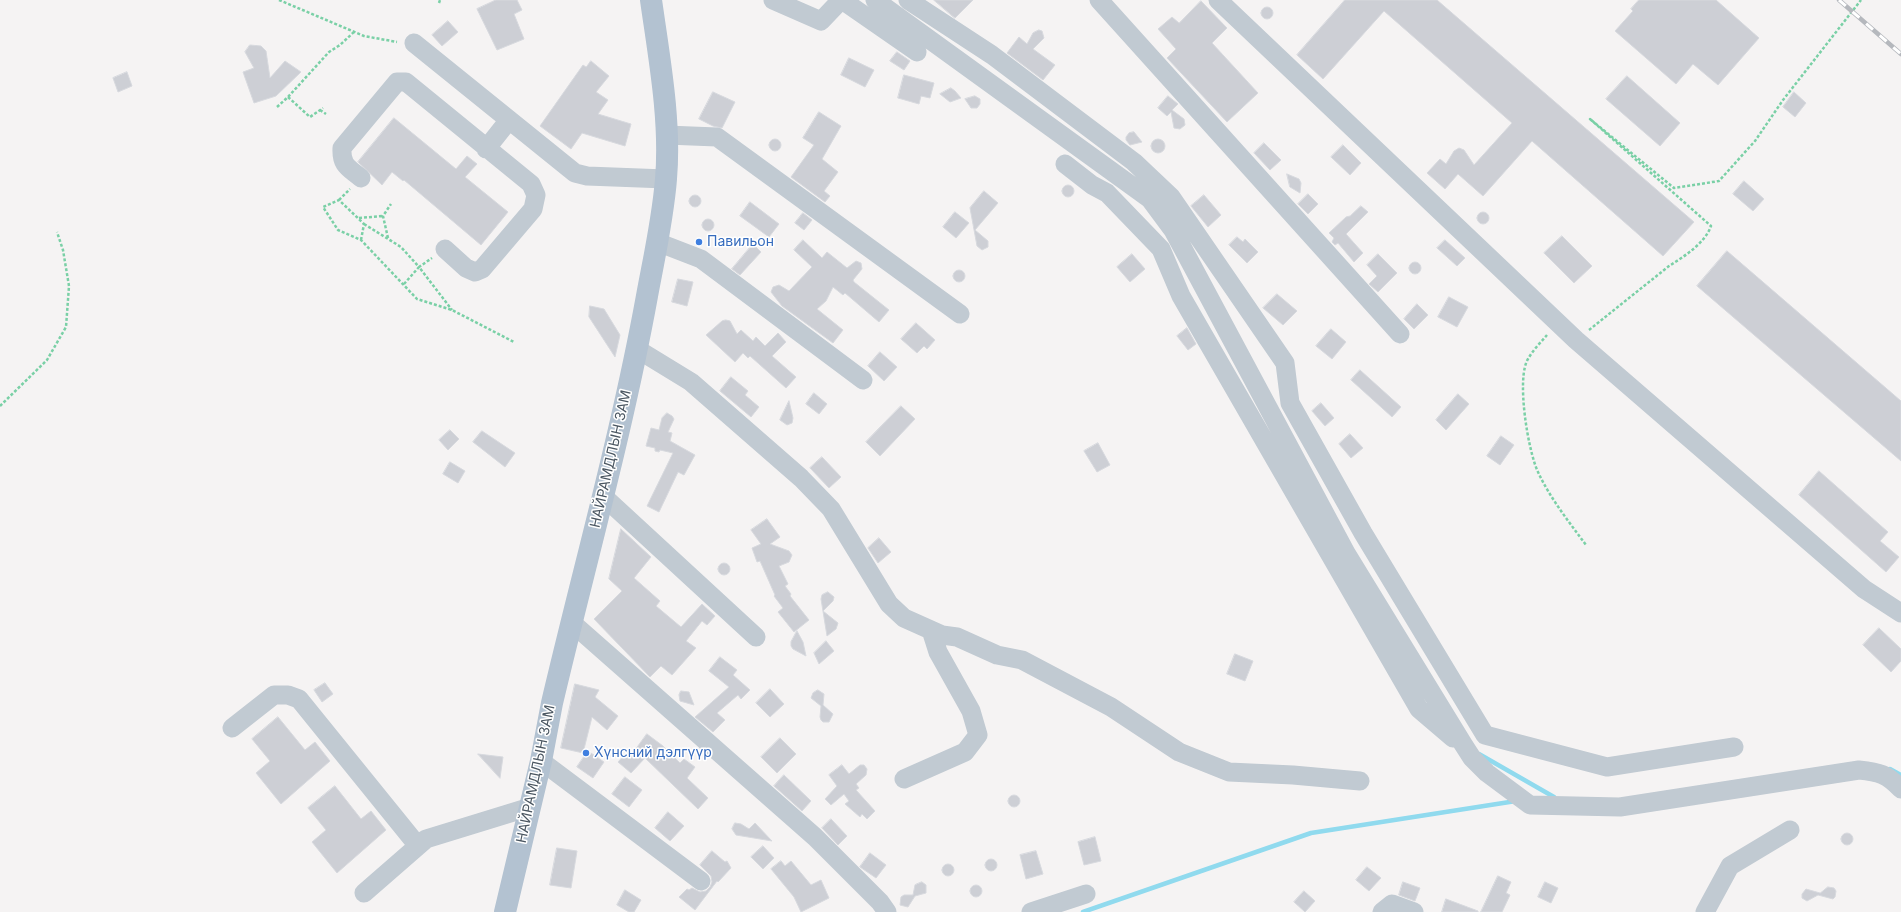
<!DOCTYPE html>
<meta charset="utf-8">
<style>
body{margin:0}
canvas{display:block;background:#f5f3f3}
</style>
<canvas width="1901" height="912"></canvas>
<script>
const ctx = document.querySelector('canvas').getContext('2d');
ctx.lineJoin = 'round';
function trace(path, color, width, dash) { ctx.strokeStyle = color; ctx.lineWidth = width; ctx.lineCap = dash ? 'butt' : 'round'; ctx.setLineDash(dash || []); ctx.stroke(path); }
function fill(path, color) { ctx.fillStyle = color; ctx.fill(path, 'evenodd'); }
function drawText(font, color, halo, rows, align = 'center') {
  ctx.font = font + ' Inter,sans-serif'; ctx.lineWidth = 3; ctx.setLineDash([]); ctx.textBaseline = 'middle'; ctx.strokeStyle = halo; ctx.fillStyle = color; for (const [text, x, y, turn = 0] of rows) {
    ctx.save(); ctx.translate(x, y); ctx.rotate((+turn || 0) * Math.PI / 180); ctx.textAlign = isNaN(turn) ? turn : align; if (halo) ctx.strokeText(text, 0, 0); ctx.fillText(text, 0, 0); ctx.restore();
  }
}
trace(new Path2D(`
 M 1479,754 L 1554,797
 M 1890,769 L 1901,775
 M 1083,912 L 1311,833 L 1516,801`), '#90daee', 4.5);
const building = new Path2D(`
 M 496,0 L 517,0 L 522,10 L 514,14 L 524,39 L 497,50 L 477,9 Z
 M 934,0 L 973,0 L 955,18 Z
 M 1345,0 L 1437,0 L 1694,222 L 1663,256 L 1532,141 L 1483,196 L 1458,174 L 1445,189 L 1427,173 L 1440,159 L 1446,164 L 1454,151 L 1459,148 L 1464,150 L 1474,165 L 1512,123 L 1384,11 L 1323,79 L 1297,55 Z
 M 1639,0 L 1716,0 L 1759,38 L 1718,85 L 1693,64 L 1676,84 L 1615,31 L 1633,11 L 1631,9 Z
 M 1201,1 L 1227,28 L 1212,43 L 1258,93 L 1227,122 L 1167,58 L 1176,49 L 1158,29 L 1172,17 L 1179,23 Z
 M1261 13a6 6 0 1 1 12 0a6 6 0 1 1-12 0Z
 M 448,21 L 458,32 L 442,46 L 432,35 Z
 M 1039,30 L 1042,31 L 1044,38 L 1033,49 L 1055,65 L 1043,80 L 1007,53 L 1019,37 L 1027,44 L 1033,33 Z
 M 250,45 L 261,46 L 266,51 L 270,78 L 285,61 L 301,72 L 276,96 L 254,103 L 243,72 L 254,68 L 245,52 Z
 M 897,52 L 910,61 L 904,70 L 890,61 Z
 M 849,58 L 874,70 L 865,87 L 841,75 Z
 M 591,61 L 609,76 L 596,92 L 608,100 L 598,114 L 631,124 L 625,146 L 582,133 L 571,149 L 540,126 L 583,65 L 586,67 Z
 M 127,72 L 132,86 L 118,92 L 113,78 Z
 M 904,75 L 934,83 L 930,98 L 921,96 L 919,104 L 898,98 Z
 M 1627,76 L 1680,123 L 1660,146 L 1606,99 Z
 M 951,88 L 955,91 L 961,98 L 950,102 L 940,94 Z
 M 713,92 L 735,102 L 722,128 L 713,126 L 699,119 Z
 M 1794,92 L 1806,103 L 1795,117 L 1783,107 Z
 M 975,96 L 980,99 L 980,104 L 977,108 L 971,108 L 965,99 Z
 M 1168,96 L 1178,104 L 1172,110 L 1184,119 L 1185,125 L 1180,129 L 1174,128 L 1171,112 L 1167,116 L 1158,108 Z
 M 819,112 L 841,126 L 822,159 L 838,172 L 824,191 L 830,196 L 825,202 L 791,177 L 814,145 L 803,138 Z
 M 394,118 L 456,169 L 467,156 L 477,164 L 465,177 L 508,212 L 481,245 L 404,180 L 403,181 L 392,172 L 382,185 L 358,162 Z
 M 1134,132 L 1142,142 L 1130,145 L 1126,140 L 1126,137 L 1129,133 Z
 M769 145a6 6 0 1 1 12 0a6 6 0 1 1-12 0Z
 M1151 146a7 7 0 1 1 14 0a7 7 0 1 1-14 0Z
 M 1264,143 L 1281,160 L 1270,170 L 1254,153 Z
 M 1343,145 L 1361,163 L 1350,175 L 1331,157 Z
 M 1287,174 L 1299,179 L 1301,183 L 1300,193 L 1290,187 Z
 M 1744,181 L 1764,199 L 1753,211 L 1733,194 Z
 M1062 191a6 6 0 1 1 12 0a6 6 0 1 1-12 0Z
 M 984,191 L 998,203 L 975,230 L 988,241 L 988,247 L 982,250 L 977,246 L 970,208 Z
 M 1308,194 L 1318,204 L 1308,214 L 1298,204 Z
 M689 201a6 6 0 1 1 12 0a6 6 0 1 1-12 0Z
 M 1204,195 L 1221,215 L 1208,227 L 1191,206 Z
 M 750,202 L 779,224 L 769,237 L 740,216 Z
 M 1361,206 L 1368,212 L 1346,234 L 1363,253 L 1354,262 L 1338,243 L 1335,245 L 1332,242 L 1334,238 L 1329,233 L 1346,217 L 1350,216 Z
 M1477 218a6 6 0 1 1 12 0a6 6 0 1 1-12 0Z
 M 955,212 L 969,223 L 956,238 L 943,227 Z
 M 803,213 L 812,220 L 804,230 L 795,223 Z
 M702 225a6 6 0 1 1 12 0a6 6 0 1 1-12 0Z
 M 1562,236 L 1592,266 L 1574,283 L 1544,253 Z
 M 1237,237 L 1243,242 L 1245,239 L 1258,252 L 1247,263 L 1229,245 Z
 M 803,240 L 822,258 L 827,252 L 847,268 L 856,261 L 861,263 L 862,269 L 853,280 L 854,282 L 889,310 L 879,322 L 845,293 L 843,295 L 833,287 L 826,301 L 817,309 L 843,330 L 833,343 L 782,306 L 771,292 L 773,287 L 779,285 L 789,291 L 812,267 L 794,250 Z
 M 1445,240 L 1465,258 L 1457,266 L 1437,248 Z
 M 753,244 L 761,252 L 740,275 L 732,269 Z
 M 1727,251 L 1901,401 L 1901,461 L 1697,286 Z
 M 1132,254 L 1145,269 L 1130,282 L 1117,267 Z
 M 1378,254 L 1397,273 L 1378,292 L 1369,284 L 1377,276 L 1367,265 Z
 M1409 268a6 6 0 1 1 12 0a6 6 0 1 1-12 0Z
 M953 276a6 6 0 1 1 12 0a6 6 0 1 1-12 0Z
 M 678,279 L 693,282 L 687,306 L 672,302 Z
 M 1277,294 L 1297,311 L 1283,325 L 1263,308 Z
 M 1449,297 L 1468,307 L 1457,327 L 1438,317 Z
 M 1417,304 L 1428,315 L 1414,329 L 1404,319 Z
 M 590,306 L 604,309 L 620,335 L 615,357 L 589,317 Z
 M 726,320 L 730,321 L 737,334 L 741,330 L 753,341 L 756,337 L 765,346 L 778,333 L 786,342 L 772,356 L 796,377 L 786,388 L 750,356 L 748,358 L 743,353 L 735,362 L 706,335 L 722,321 Z
 M 916,323 L 935,340 L 927,349 L 924,346 L 917,353 L 901,339 Z
 M 1187,328 L 1196,344 L 1188,350 L 1177,336 Z
 M 1331,329 L 1346,342 L 1332,359 L 1316,346 Z
 M 880,352 L 897,367 L 884,381 L 868,366 Z
 M 1360,370 L 1401,407 L 1392,417 L 1351,380 Z
 M 731,377 L 748,391 L 745,395 L 759,407 L 751,417 L 720,391 Z
 M 814,393 L 827,404 L 819,414 L 806,404 Z
 M 1458,394 L 1469,404 L 1446,430 L 1436,420 Z
 M 789,401 L 793,418 L 792,423 L 787,425 L 780,420 Z
 M 1321,403 L 1334,418 L 1325,426 L 1312,411 Z
 M 901,406 L 915,419 L 880,456 L 866,442 Z
 M 667,413 L 672,416 L 674,419 L 668,432 L 672,433 L 670,441 L 695,455 L 684,475 L 678,472 L 659,512 L 647,506 L 673,453 L 660,450 L 659,452 L 655,451 L 655,448 L 646,446 L 651,428 L 659,430 L 662,418 Z
 M 450,430 L 459,439 L 448,450 L 439,440 Z
 M 482,431 L 515,453 L 505,467 L 473,442 Z
 M 1350,434 L 1363,448 L 1351,458 L 1339,444 Z
 M 1501,436 L 1514,445 L 1500,465 L 1487,456 Z
 M 1098,443 L 1110,465 L 1097,472 L 1084,451 Z
 M 822,457 L 841,477 L 829,488 L 810,468 Z
 M 450,462 L 465,471 L 458,483 L 443,474 Z
 M 1819,471 L 1888,532 L 1880,541 L 1899,557 L 1886,572 L 1799,495 Z
 M 767,519 L 780,537 L 770,544 L 789,551 L 792,555 L 789,562 L 779,566 L 788,584 L 785,586 L 791,594 L 790,596 L 809,620 L 794,632 L 778,612 L 783,608 L 774,596 L 775,595 L 760,561 L 757,562 L 752,548 L 761,544 L 751,530 Z
 M 621,529 L 651,557 L 634,578 L 660,601 L 656,606 L 681,627 L 702,604 L 715,616 L 707,625 L 702,621 L 686,641 L 696,648 L 672,675 L 661,666 L 650,677 L 594,619 L 622,591 L 609,579 Z
 M 879,538 L 891,552 L 878,563 L 868,548 Z
 M718 569a6 6 0 1 1 12 0a6 6 0 1 1-12 0Z
 M 828,592 L 834,597 L 833,601 L 823,611 L 838,623 L 836,629 L 827,636 L 821,599 L 822,595 Z
 M 1879,628 L 1901,649 L 1901,661 L 1891,672 L 1863,645 Z
 M 797,631 L 803,642 L 806,656 L 793,649 L 791,646 L 791,642 Z
 M 826,641 L 834,651 L 819,664 L 814,653 Z
 M 1235,654 L 1253,661 L 1245,681 L 1227,674 Z
 M 720,657 L 737,670 L 733,675 L 750,690 L 741,699 L 738,695 L 717,713 L 725,720 L 713,732 L 695,717 L 729,687 L 709,671 Z
 M 325,683 L 333,694 L 322,702 L 314,690 Z
 M 575,684 L 599,690 L 595,697 L 618,716 L 607,730 L 592,717 L 583,753 L 561,748 Z
 M 770,689 L 784,704 L 770,717 L 756,703 Z
 M 818,690 L 824,694 L 823,705 L 833,714 L 829,722 L 823,722 L 821,720 L 820,717 L 821,706 L 811,698 L 813,693 Z
 M 681,691 L 689,692 L 694,705 L 680,701 L 679,695 Z
 M 278,717 L 305,750 L 315,742 L 330,761 L 281,804 L 256,773 L 270,761 L 252,739 Z
 M 647,734 L 663,746 L 680,763 L 684,759 L 695,767 L 687,778 L 708,798 L 698,809 L 645,758 L 631,773 L 618,762 L 627,752 L 631,755 Z
 M 780,738 L 796,754 L 777,773 L 761,757 Z
 M 588,751 L 604,762 L 593,778 L 577,767 Z
 M 478,754 L 503,757 L 500,778 Z
 M 842,765 L 849,774 L 860,765 L 864,765 L 867,769 L 866,775 L 856,784 L 859,788 L 856,790 L 875,811 L 867,819 L 862,814 L 860,817 L 845,804 L 849,801 L 844,794 L 831,805 L 825,799 L 837,786 L 829,775 Z
 M 784,775 L 811,801 L 802,811 L 774,786 Z
 M 625,777 L 642,790 L 629,807 L 612,794 Z
 M 335,786 L 361,819 L 371,811 L 386,830 L 337,873 L 312,842 L 326,830 L 308,808 Z
 M1008 801a6 6 0 1 1 12 0a6 6 0 1 1-12 0Z
 M 668,812 L 684,826 L 670,841 L 655,828 Z
 M 831,819 L 847,836 L 838,845 L 822,828 Z
 M 735,823 L 741,824 L 749,829 L 755,823 L 772,841 L 736,835 L 732,829 Z
 M1841 839a6 6 0 1 1 12 0a6 6 0 1 1-12 0Z
 M 1095,837 L 1101,861 L 1084,865 L 1078,842 Z
 M 763,846 L 774,858 L 763,869 L 751,857 Z
 M 557,848 L 577,851 L 571,888 L 550,885 Z
 M 712,851 L 725,862 L 727,861 L 731,868 L 718,882 L 717,881 L 695,910 L 679,897 L 687,889 L 689,890 L 692,888 L 700,892 L 706,891 L 710,887 L 712,882 L 711,876 L 700,865 Z
 M 1036,851 L 1043,874 L 1026,879 L 1020,855 Z
 M 870,853 L 886,865 L 876,878 L 860,867 Z
 M985 865a6 6 0 1 1 12 0a6 6 0 1 1-12 0Z
 M 781,861 L 785,866 L 791,861 L 811,885 L 821,880 L 829,898 L 801,912 L 794,897 L 771,869 Z
 M942 870a6 6 0 1 1 12 0a6 6 0 1 1-12 0Z
 M 1367,867 L 1381,878 L 1369,891 L 1356,880 Z
 M 1498,876 L 1511,882 L 1506,893 L 1510,895 L 1502,912 L 1481,912 Z
 M 922,882 L 926,885 L 926,893 L 915,896 L 908,907 L 900,905 L 901,897 L 904,895 L 913,895 L 915,885 Z
 M 1403,882 L 1420,888 L 1415,901 L 1399,895 Z
 M 1545,882 L 1558,888 L 1551,903 L 1538,897 Z
 M970 891a6 6 0 1 1 12 0a6 6 0 1 1-12 0Z
 M 1828,887 L 1834,888 L 1836,891 L 1835,897 L 1833,899 L 1818,895 L 1807,901 L 1802,898 L 1802,894 L 1806,889 L 1820,893 Z
 M 625,890 L 641,900 L 634,912 L 629,912 L 617,905 Z
 M 1304,891 L 1315,901 L 1305,912 L 1294,902 Z
 M 1446,899 L 1478,911 L 1478,912 L 1442,912 Z`);
fill(building, '#cdcfd5');
trace(building, '#d7d9de', 1);
trace(new Path2D(`
 M 279,0 L 364,36 L 397,42
 M 439,3 L 440,0
 M 288,97 L 310,117 L 323,108
 M 277,107 L 288,97 L 329,52 L 340,45 L 355,31
 M 320,110 L 326,114
 M 339,200 L 350,189
 M 359,218 L 383,216
 M 364,224 L 401,247 L 419,267 L 432,258
 M 388,238 L 383,216 L 391,204
 M 361,240 L 364,224 L 339,200 L 323,207 L 338,230 L 361,240 L 417,299 L 452,310 L 514,342
 M 404,284 L 419,267 L 452,310
 M 1589,330 L 1669,266 C 1685,256 1705,243 1711,226 L 1590,119 L 1674,188 L 1719,181 L 1755,141 L 1783,100 L 1861,0
 M 1547,335 C 1541,342 1533,350 1528,359 C 1516,378 1528,451 1538,472 C 1550,498 1569,522 1586,545
 M 0,406 L 47,360 L 66,327 L 69,286 L 63,250 L 57,232`), '#7ad0a6', 2.5, [3, 2]);
trace(new Path2D(`
 M 773,0 L 821,21 L 841,0
 M 842,0 L 917,52
 M 875,0 L 1150,199 L 1173,230 L 1346,553 L 1463,744 L 1472,758 L 1487,773 L 1530,805 L 1620,807 L 1859,770 C 1879,772 1887,774 1901,789
 M 908,0 L 992,55 L 1134,162 L 1171,197 L 1285,363 L 1290,403 L 1363,533 L 1485,735 L 1607,767 L 1734,747
 M 1099,0 L 1400,334
 M 1218,0 L 1576,340 L 1864,589 L 1901,613
 M 414,43 L 575,173 L 587,176 L 666,179
 M 666,135 L 717,137 L 960,314
 M 486,149 L 509,120
 M 1065,164 L 1092,185 L 1107,193 L 1161,249 L 1181,296 L 1419,709 L 1453,738
 M 361,178 C 349,168 341,166 342,148 L 397,82 L 406,82 L 531,184 L 536,195 L 533,209 L 482,269 L 475,272 L 466,268 L 445,249
 M 657,242 L 701,259 L 863,380
 M 637,349 L 691,382 L 801,478 L 831,509 L 889,604 L 904,618 L 942,635 L 957,637 L 997,655 L 1022,660 L 1111,707 L 1179,752 L 1229,772 L 1293,775 L 1360,781
 M 603,496 L 756,637
 M 571,622 L 815,837 L 880,902 L 887,912
 M 232,728 L 274,695 L 288,695 L 299,699 L 418,846
 M 541,761 L 701,881
 M 904,779 L 965,752 L 978,735 L 971,711 L 938,652 L 931,630
 M 364,893 L 426,839 L 530,807
 M 1031,912 L 1086,894
 M 1382,912 L 1392,904 L 1414,912
 M 1705,912 L 1730,866 L 1790,830`), '#c1cad2', 19);
trace(new Path2D(`
 M 505,912 L 541,761 L 552,703 C 584,567 622,433 647,296 C 654,258 663,218 666,179 C 671,121 659,57 651,0`), '#b3c2d1', 22);
const rail = new Path2D(`
 M 1839,0 L 1901,54`);
trace(rail, '#b5b8bd', 4.5);
trace(rail, '#fff', 3, [9]);
for (const [x, y, r, color] of [
 [699,242,4,"#3f7fe0"],
 [586,753,4,"#3f7fe0"]
]) { const dot = new Path2D(); dot.arc(x, y, r, 0, 2 * Math.PI); ctx.fillStyle = color; ctx.fill(dot); trace(dot, '#fff', 1.5); }
drawText('14px', '#366cbe', '#fff', [
 ["Павильон",707,242],
 ["Хүнсний дэлгүүр",594,753]
], 'left');
drawText('14px', '#4a5661', '#fff', [
 ["НАЙРАМДЛЫН ЗАМ",611,459,-77],
 ["НАЙРАМДЛЫН ЗАМ",536,774,-78]
]);
</script>
